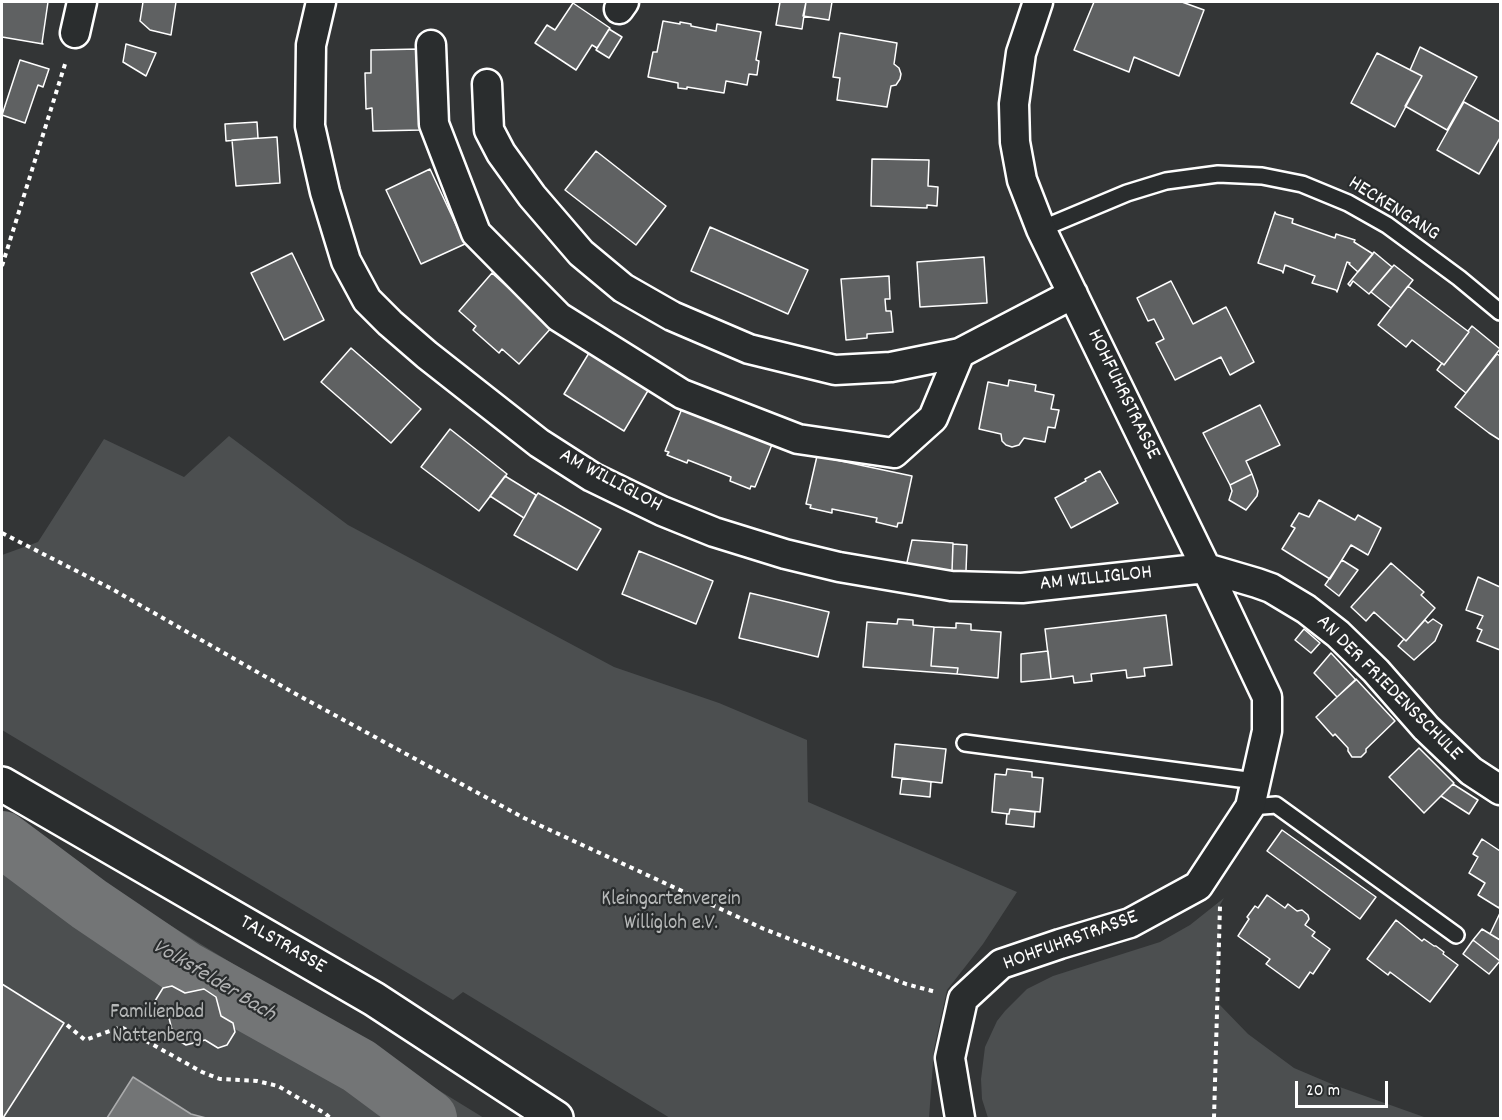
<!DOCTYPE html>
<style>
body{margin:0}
#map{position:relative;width:1502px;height:1120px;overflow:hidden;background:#333536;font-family:Dekko,sans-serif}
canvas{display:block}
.frame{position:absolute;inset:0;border:3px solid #fff;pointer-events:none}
.scale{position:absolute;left:1295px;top:1081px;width:93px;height:27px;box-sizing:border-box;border:3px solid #fff;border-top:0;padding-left:8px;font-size:18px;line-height:21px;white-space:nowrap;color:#fff;-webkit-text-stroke:4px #2a2d2e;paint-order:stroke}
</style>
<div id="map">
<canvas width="1502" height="1120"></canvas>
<div class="frame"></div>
<div class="scale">20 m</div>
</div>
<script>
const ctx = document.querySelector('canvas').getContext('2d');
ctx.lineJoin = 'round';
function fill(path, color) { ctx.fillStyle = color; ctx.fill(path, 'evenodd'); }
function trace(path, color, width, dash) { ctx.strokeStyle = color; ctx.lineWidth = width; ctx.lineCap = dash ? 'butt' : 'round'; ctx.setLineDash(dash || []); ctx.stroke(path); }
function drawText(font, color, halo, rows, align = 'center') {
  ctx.font = font + ' Dekko,sans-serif'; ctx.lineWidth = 4.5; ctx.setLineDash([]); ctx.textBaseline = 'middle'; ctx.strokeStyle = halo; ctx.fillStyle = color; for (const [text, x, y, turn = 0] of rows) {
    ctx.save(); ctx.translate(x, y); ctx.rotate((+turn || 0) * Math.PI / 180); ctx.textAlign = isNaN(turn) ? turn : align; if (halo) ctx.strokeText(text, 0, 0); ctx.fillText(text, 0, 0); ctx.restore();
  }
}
fill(new Path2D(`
 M 229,436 L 348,525 L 614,667 L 719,703 L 807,740 L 808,802 L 1017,892 L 983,944 L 947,990 L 934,1049 L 929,1118 L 670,1118 L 463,992 L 453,1000 L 2,730 L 2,555 L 38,542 L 104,439 L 184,477 Z
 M 2,822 L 484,1118 L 3,1118 L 64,1023 L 2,984 Z
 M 1224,898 L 1220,905 L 1218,1003 L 1248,1034 L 1294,1068 L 1334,1085 L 1424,1117 L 1438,1118 L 988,1118 L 982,1099 L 981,1079 L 985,1047 L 997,1021 L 1005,1011 L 1027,989 L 1053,976 L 1160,942 L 1190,925 Z`), '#4c4f50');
const water = new Path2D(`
 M 133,1077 L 191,1114 L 206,1118 L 107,1118 Z`);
fill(water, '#737576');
trace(water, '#abacad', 1.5);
trace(new Path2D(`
 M 2,839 L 89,904 L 185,969 L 359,1066 L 429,1118`), '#737576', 56);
const building = new Path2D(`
 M 2,2 L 48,2 L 42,43 L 43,44 L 2,37 Z
 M 143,2 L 176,2 L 171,35 L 150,30 L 140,21 Z
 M 780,2 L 806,2 L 802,29 L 776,25 Z
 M 806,2 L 832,2 L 829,20 L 803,16 Z
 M 1094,2 L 1182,2 L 1204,10 L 1179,76 L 1134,57 L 1129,72 L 1074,50 Z
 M 573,3 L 610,28 L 597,48 L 592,45 L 576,70 L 535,43 L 547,25 L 555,30 Z
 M 663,21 L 680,24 L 680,22 L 691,24 L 691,26 L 716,31 L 717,24 L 761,32 L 756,60 L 759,61 L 757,75 L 749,74 L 747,85 L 726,81 L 724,93 L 687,87 L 687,89 L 678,88 L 678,83 L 648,77 L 653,52 L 657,52 Z
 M 609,29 L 622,37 L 609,58 L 596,50 Z
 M 840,33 L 897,43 L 894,64 L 899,68 L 901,74 L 900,79 L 896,85 L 891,86 L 887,107 L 837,100 L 840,78 L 833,77 Z
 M 126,44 L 156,53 L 146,76 L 123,62 Z
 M 1420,47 L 1477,77 L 1447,130 L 1405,106 L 1422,76 L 1410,70 Z
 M 420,49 L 422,130 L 373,131 L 372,108 L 366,109 L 365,73 L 371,73 L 371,50 Z
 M 1377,53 L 1422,76 L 1395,127 L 1351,103 Z
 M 20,60 L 49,69 L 43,87 L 38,85 L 25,123 L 2,115 Z
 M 1464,102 L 1500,122 L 1500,138 L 1479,174 L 1437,150 Z
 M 257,122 L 258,138 L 226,141 L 225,124 Z
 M 277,137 L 280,183 L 236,186 L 232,140 Z
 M 596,151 L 666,206 L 636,245 L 565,190 Z
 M 872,159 L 929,160 L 928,186 L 938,187 L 937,206 L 927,205 L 927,208 L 871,206 Z
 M 430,169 L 465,244 L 421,264 L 386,190 Z
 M 1275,212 L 1276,214 L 1293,219 L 1292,223 L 1335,238 L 1336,234 L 1355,240 L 1354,242 L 1373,254 L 1358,272 L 1349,264 L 1350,263 L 1347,262 L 1337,292 L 1336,290 L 1312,283 L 1315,276 L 1285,265 L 1283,273 L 1282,271 L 1258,263 Z
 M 710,227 L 808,270 L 788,314 L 691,271 Z
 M 1374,252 L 1392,267 L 1369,294 L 1353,281 L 1350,286 L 1348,284 Z
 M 292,253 L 324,320 L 284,340 L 251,273 Z
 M 984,257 L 987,303 L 920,307 L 917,262 Z
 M 1394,265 L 1413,280 L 1391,308 L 1371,292 Z
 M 492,273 L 552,327 L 519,364 L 502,349 L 499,353 L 473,330 L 476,326 L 459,311 Z
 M 889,276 L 890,299 L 885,299 L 886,311 L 891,311 L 893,332 L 867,334 L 867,338 L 846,340 L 841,279 Z
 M 1171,281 L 1193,324 L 1226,307 L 1254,362 L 1230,375 L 1221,357 L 1175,380 L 1156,343 L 1164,339 L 1154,319 L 1148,321 L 1137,298 Z
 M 1408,286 L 1469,332 L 1444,365 L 1412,340 L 1406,347 L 1378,325 Z
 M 1472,326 L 1500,349 L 1466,393 L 1437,370 L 1442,363 L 1444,365 L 1469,332 L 1468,331 Z
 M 351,348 L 421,409 L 391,443 L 321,382 Z
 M 589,353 L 649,389 L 624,431 L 564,394 Z
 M 1497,354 L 1500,356 L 1500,440 L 1489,433 L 1455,407 Z
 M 1009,380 L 1036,385 L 1035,391 L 1054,395 L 1051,409 L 1059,410 L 1055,428 L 1048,427 L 1045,442 L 1024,438 L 1019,445 L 1012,447 L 1006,445 L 1002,441 L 1001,434 L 979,429 L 988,382 L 1008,386 Z
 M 1260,405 L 1280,445 L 1246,461 L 1252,474 L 1230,485 L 1203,433 Z
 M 683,406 L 773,442 L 755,487 L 751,486 L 750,489 L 730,481 L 731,477 L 688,460 L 687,463 L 667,455 L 669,452 L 665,451 Z
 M 450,429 L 507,474 L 479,511 L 421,467 Z
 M 817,456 L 912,476 L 902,523 L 898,523 L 897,527 L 876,522 L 877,518 L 832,509 L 832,513 L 810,508 L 811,505 L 806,504 Z
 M 1100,471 L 1118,503 L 1071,528 L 1055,498 L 1086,481 L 1085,479 Z
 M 1252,474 L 1258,491 L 1257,496 L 1246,510 L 1229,500 L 1232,491 L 1230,485 Z
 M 505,476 L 536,495 L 524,518 L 490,496 Z
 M 538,493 L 601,529 L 577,570 L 514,535 Z
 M 1319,500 L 1355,520 L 1358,515 L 1381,528 L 1368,555 L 1351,545 L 1330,579 L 1282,549 L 1295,528 L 1291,526 L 1299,513 L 1309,517 Z
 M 912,540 L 953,543 L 952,571 L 906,567 Z
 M 953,544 L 967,545 L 966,571 L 952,571 Z
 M 639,551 L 713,581 L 696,624 L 622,594 Z
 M 1342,560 L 1358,570 L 1339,596 L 1325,585 Z
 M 1391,563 L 1424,592 L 1421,595 L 1435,608 L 1406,641 L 1374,612 L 1366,621 L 1351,607 Z
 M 1478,577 L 1500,587 L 1500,650 L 1477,641 L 1482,630 L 1477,628 L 1483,616 L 1466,610 Z
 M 750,593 L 829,612 L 818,657 L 739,638 Z
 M 1166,615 L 1172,665 L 1144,668 L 1145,676 L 1127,678 L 1126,670 L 1091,674 L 1092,681 L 1074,683 L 1073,676 L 1051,679 L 1045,629 Z
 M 898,619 L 913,620 L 913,625 L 934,627 L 931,666 L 958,668 L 957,674 L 863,667 L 867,622 L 897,624 Z
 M 1433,619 L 1442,625 L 1435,641 L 1414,660 L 1398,646 L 1404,639 L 1406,641 L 1425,620 L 1428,623 Z
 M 956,623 L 971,624 L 971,630 L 1001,632 L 998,678 L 957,674 L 958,668 L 931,666 L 934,627 L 956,628 Z
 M 1304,629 L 1320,643 L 1311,653 L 1295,640 Z
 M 1048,651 L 1051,679 L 1021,682 L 1021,654 Z
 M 1331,653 L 1356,680 L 1337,697 L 1314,673 Z
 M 1356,679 L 1395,721 L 1366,749 L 1366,752 L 1361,757 L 1352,757 L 1348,751 L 1348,748 L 1335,734 L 1333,736 L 1316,717 Z
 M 895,744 L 946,749 L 942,783 L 892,777 Z
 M 1419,748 L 1454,783 L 1424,813 L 1389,777 Z
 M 1007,769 L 1032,772 L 1032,777 L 1043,778 L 1040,812 L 1010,809 L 1009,814 L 992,812 L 995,774 L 1006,775 Z
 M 902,778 L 931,782 L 930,797 L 900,794 Z
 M 1453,784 L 1478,800 L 1469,814 L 1441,796 Z
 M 1010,809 L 1035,812 L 1034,827 L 1006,824 L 1007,814 L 1009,814 Z
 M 1282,830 L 1376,897 L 1360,919 L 1267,851 Z
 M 1482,839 L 1500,851 L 1500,905 L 1499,908 L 1478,895 L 1485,883 L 1469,873 L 1478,857 L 1473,854 Z
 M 1267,895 L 1285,908 L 1288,904 L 1297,911 L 1302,910 L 1308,915 L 1309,919 L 1305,925 L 1315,932 L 1312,936 L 1330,949 L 1313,974 L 1310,972 L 1299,988 L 1266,964 L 1270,959 L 1238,936 L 1249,919 L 1247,917 L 1255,906 L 1258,908 Z
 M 1500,913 L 1500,940 L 1490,934 Z
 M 1396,920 L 1422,941 L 1424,939 L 1434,946 L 1436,946 L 1444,952 L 1443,954 L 1458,965 L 1430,1002 L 1390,972 L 1388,975 L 1367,959 Z
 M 1482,929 L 1500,940 L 1500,961 L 1473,940 Z
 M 1473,940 L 1500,961 L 1489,974 L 1463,954 Z
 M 2,984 L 64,1023 L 3,1118 L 2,1118 Z
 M 172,986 L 185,993 L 204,989 L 216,997 L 221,1016 L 233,1023 L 235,1032 L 227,1045 L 218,1048 L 205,1040 L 186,1045 L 174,1038 L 169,1018 L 157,1011 L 155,1001 L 163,988 Z`);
fill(building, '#5f6162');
trace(building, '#fff', 1.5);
const lane = new Path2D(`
 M 1041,229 L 1127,193 L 1166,181 L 1218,174 L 1262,176 L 1302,184 L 1348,203 L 1387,225 L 1459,278 L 1500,312
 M 965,743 L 1255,781
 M 1250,807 L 1276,805 L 1456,935`);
const street = new Path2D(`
 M 321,2 L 311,45 L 310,126 L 325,192 L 346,261 L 367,300 L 390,323 L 427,355 L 539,443 L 592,477 L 662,511 L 714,532 L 785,554 L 839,567 L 951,586 L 1022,588 L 1206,568 L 1257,583 L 1271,588 L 1306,609 L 1338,634 L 1376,671 L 1426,728 L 1471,771 L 1500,790
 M 619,9 L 624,2
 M 75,33 L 82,2
 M 431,45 L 434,124 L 476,233 L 559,317 L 682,394 L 798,439 L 894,453 L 933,418 L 960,353
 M 487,84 L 489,130 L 501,153 L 532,196 L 581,253 L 623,288 L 672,316 L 749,349 L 835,370 L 891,367 L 960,353 L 1073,294
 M 960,1118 L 950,1058 L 963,999 L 1001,964 L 1060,944 L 1130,923 L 1198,886 L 1250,807 L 1267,731 L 1267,697 L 1206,568 L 1041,229 L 1022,180 L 1015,142 L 1014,104 L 1021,53 L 1038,2`);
const primary = new Path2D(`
 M 2,784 L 374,999 L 556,1118`);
trace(lane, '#fff', 20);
trace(street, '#fff', 33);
trace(primary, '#fff', 38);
trace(new Path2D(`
 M 2,266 L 66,61
 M 2,533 L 112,589 L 294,693 L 524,818 L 764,929 L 906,984 L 936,992
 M 67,1025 L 85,1040 L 121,1027 L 202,1072 L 220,1079 L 257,1081 L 278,1086 L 326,1114 L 330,1118
 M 1214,1118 L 1220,906`), '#fff', 4, [4.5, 4.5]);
trace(lane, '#2a2d2e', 15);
trace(street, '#2a2d2e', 28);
trace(primary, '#2a2d2e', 33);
drawText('21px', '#fff', '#2a2d2e', [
 ["HECKENGANG",1393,210,32],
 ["HOHFUHRSTRASSE",1122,395,64],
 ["AM WILLIGLOH",610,482,28],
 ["AM WILLIGLOH",1096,580,-6],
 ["AN DER FRIEDENSSCHULE",1388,689,45],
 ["HOHFUHRSTRASSE",1071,942,-20],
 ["TALSTRASSE",282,946,30]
]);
drawText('21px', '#b7b9b9', '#2a2d2e', [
 ["Kleingartenverein",671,901],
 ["Willigloh e.V.",671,925],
 ["Familienbad",157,1014],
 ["Nattenberg",157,1038]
]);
drawText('italic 22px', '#b2b3b4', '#2a2d2e', [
 ["Volksfelder Bach",213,982,31]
]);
</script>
